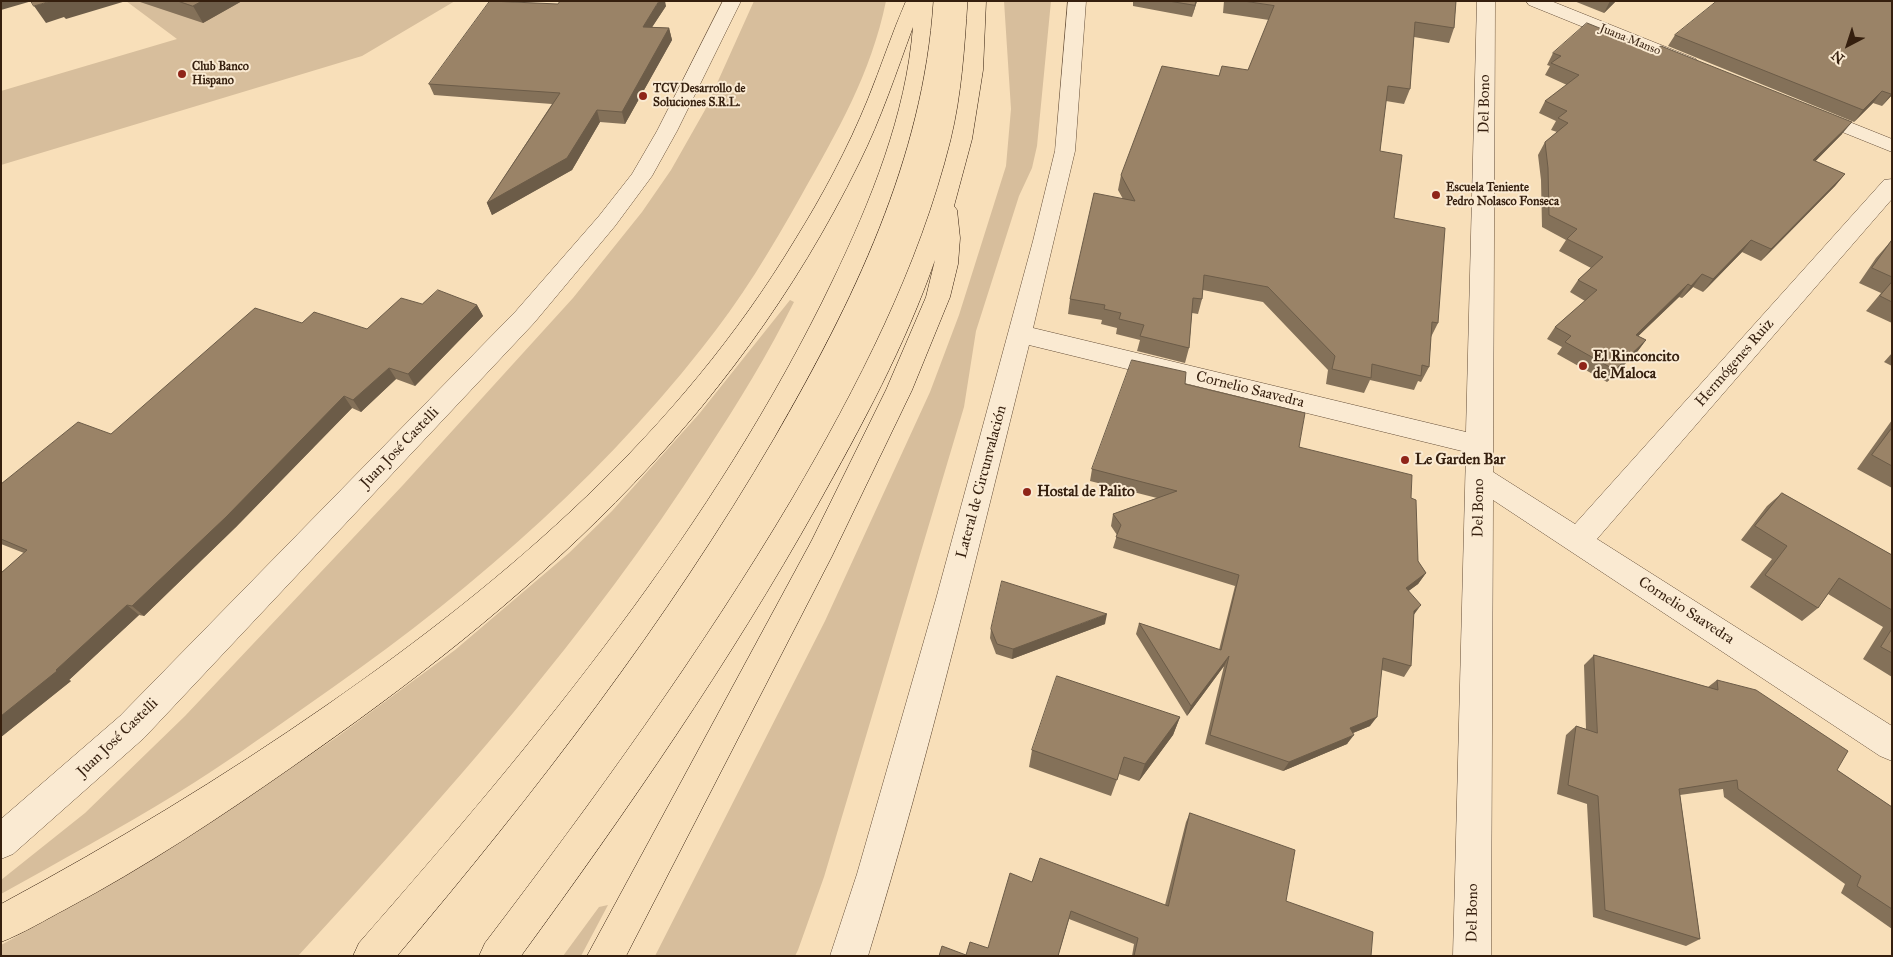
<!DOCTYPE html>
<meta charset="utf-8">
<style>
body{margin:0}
#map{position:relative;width:1893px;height:957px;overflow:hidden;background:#f8dfb9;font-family:"IM FELL Great Primer",serif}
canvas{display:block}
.frame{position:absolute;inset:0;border:2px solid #351f0e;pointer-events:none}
.north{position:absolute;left:1823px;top:20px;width:50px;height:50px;-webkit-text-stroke:4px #faead2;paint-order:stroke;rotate:220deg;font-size:14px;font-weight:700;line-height:20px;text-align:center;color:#351f0e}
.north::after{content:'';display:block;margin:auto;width:18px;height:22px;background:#351f0e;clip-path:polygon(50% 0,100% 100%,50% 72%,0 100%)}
</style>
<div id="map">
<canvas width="1893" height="957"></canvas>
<div class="frame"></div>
<div class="north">N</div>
</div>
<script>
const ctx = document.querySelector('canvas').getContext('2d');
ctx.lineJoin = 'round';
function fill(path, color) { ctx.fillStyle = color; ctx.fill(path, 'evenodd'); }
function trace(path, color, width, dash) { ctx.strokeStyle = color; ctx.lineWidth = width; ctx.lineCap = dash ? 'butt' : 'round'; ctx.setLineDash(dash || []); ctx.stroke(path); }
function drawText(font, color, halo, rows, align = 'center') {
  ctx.font = font + ' "IM FELL Great Primer",serif'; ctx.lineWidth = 4; ctx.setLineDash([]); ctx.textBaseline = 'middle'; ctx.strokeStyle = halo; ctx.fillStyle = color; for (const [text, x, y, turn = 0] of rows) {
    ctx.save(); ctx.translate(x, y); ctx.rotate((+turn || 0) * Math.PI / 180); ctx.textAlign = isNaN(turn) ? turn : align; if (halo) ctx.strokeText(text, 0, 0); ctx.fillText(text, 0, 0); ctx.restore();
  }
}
fill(new Path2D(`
 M 126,1 L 455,1 L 362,56 L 1,165 L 1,91 L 177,39 Z
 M 754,1 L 886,1 C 871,74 837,132 801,196 C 772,248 740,301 702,348 C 591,489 452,606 305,707 C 262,737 220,767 176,794 C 119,829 60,861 1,894 L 1,880 L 85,813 L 185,716 L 403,485 L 573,298 L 642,212 L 671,170 L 705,110 Z
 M 1004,1 L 1051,1 L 1037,146 L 1032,168 L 1019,196 L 976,331 L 964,407 L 824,877 L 798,950 L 795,956 L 655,956 L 825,621 L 930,392 L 959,315 L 1006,166 L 1011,109 Z
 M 790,300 L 794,302 C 768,354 738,403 706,452 C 589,635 445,796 298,956 L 1,956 L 1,945 L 80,902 L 207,825 L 337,737 L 455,650 L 569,553 L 612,511 L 699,414 Z
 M 608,905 L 581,956 L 563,956 L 599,907 Z`), '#d7be9c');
const minor = new Path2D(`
 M 723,1 L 741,1 L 677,131 L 652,176 L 615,226 L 534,323 L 144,738 L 13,854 L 1,859 L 1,819 L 120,716 L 516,311 L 599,216 L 632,174 L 657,131 Z
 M 1068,1 L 1086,1 L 1075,151 L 1033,328 L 1466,432 L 1477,1 L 1495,1 L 1493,472 L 1575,524 L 1884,180 L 1892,179 L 1892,199 L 1597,539 L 1892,726 L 1892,761 L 1880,756 L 1493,500 L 1491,956 L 1453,956 L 1466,452 L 1029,345 C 978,549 930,754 868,956 L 830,956 L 857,874 L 936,599 L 1033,241 L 1055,151 Z
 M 1526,1 L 1551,1 L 1696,59 L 1698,63 L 1696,67 L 1682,67 L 1529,5 Z
 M 1812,107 L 1892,139 L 1892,152 L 1805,117 L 1802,113 L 1805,109 Z`);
const highway = new Path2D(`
 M 906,1 L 933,1 C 923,159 852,303 774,438 C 666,623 535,793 397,956 L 353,956 L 359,943 C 538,739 715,526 833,280 C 871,201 906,115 913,27 C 896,73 881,119 859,163 C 730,426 528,603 292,767 C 219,818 145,867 66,909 C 45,920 24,933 1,942 L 1,904 C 114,843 222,778 327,705 C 509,579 680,431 795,240 C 823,195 848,148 868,99 C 881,67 892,33 906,1 Z
 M 968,1 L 986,1 L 983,70 L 972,139 L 954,206 L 957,210 L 960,238 L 958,264 L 950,297 L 912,390 L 832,556 L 626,956 L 587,956 L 812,540 L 886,390 L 926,297 L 935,260 C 905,346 861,427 817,506 C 729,663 627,811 521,956 L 479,956 L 485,943 C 594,800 700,654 792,499 C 858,386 919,268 951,140 C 962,95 965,48 968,1 Z`);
trace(minor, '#664f39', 1);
trace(highway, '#351f0e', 1);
fill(minor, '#faead2');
fill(highway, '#f8dfb9');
fill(new Path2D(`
 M 137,1 L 242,1 L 203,23 Z
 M 1133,1 L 1197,1 L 1192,17 L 1133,6 Z
 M 1224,1 L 1456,1 L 1454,28 L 1449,43 L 1414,37 L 1410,89 L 1404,104 L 1386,101 L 1380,151 L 1394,218 L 1438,323 L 1431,337 L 1429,367 L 1421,382 L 1418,381 L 1414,390 L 1370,380 L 1364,393 L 1326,384 L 1328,370 L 1263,302 L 1203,290 L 1202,299 L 1198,314 L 1192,313 L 1189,348 L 1185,363 L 1137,351 L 1140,340 L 1116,334 L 1117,328 L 1101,324 L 1102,320 L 1068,314 L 1070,299 L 1123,199 L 1118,190 L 1121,175 L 1219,76 L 1248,70 L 1269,20 L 1223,13 Z
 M 1574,1 L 1616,1 L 1604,13 Z
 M 1892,1 L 1892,95 L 1882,106 L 1873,103 L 1854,122 L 1668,46 L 1675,35 Z
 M 558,4 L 666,6 L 652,27 L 669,28 L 672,40 L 625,124 L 600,122 L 572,170 L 492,215 L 487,203 L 552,104 L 434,95 L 429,84 Z
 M 1553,53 L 1842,134 L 1815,161 L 1845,174 L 1835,186 L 1761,261 L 1742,252 L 1703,292 L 1693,287 L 1682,298 L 1679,297 L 1638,336 L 1646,340 L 1637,352 L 1607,382 L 1557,354 L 1562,347 L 1547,339 L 1555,327 L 1585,301 L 1570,292 L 1578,280 L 1591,268 L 1559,251 L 1566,240 L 1542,227 L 1541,180 L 1538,155 L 1545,142 L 1557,132 L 1551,130 L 1556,121 L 1539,113 L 1545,101 L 1567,85 L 1545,75 L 1550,66 L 1547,65 Z
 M 1892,240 L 1892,323 L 1866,311 L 1881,293 L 1859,283 L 1876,258 Z
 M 422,304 L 477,305 L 483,316 L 415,386 L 396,379 L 361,412 L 352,408 L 236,527 L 144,616 L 139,615 L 69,680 L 71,681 L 1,737 L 1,573 L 24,553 L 1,544 L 1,484 L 111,434 L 302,323 L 367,329 Z
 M 1892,353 L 1892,366 L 1884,362 Z
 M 1185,384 L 1299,447 L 1411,498 L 1418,561 L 1426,573 L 1418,584 L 1408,591 L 1414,616 L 1411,666 L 1404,677 L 1382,670 L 1370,726 L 1353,733 L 1347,744 L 1283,771 L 1205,744 L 1224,666 L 1187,716 L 1136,634 L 1139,623 L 1219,650 L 1235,586 L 1113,548 L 1117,535 L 1111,526 L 1113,514 L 1157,498 L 1090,481 L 1092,469 Z
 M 1892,420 L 1892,488 L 1857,469 Z
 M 1782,493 L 1892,555 L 1892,677 L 1863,659 L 1883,627 L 1828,594 L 1818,608 L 1802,621 L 1750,587 L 1772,559 L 1741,540 L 1767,506 Z
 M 1105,624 L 1012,659 L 996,654 L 990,638 L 991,629 Z
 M 1594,655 L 1708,687 L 1717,680 L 1837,770 L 1892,807 L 1892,929 L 1841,893 L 1845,884 L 1724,797 L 1723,789 L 1680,795 L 1700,939 L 1686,946 L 1593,917 L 1587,804 L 1557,794 L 1566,735 L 1576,726 L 1586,729 L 1584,665 Z
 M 1180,717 L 1173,735 L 1139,781 L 1119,774 L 1111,796 L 1029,767 L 1032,750 Z
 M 1190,813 L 1286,901 L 1371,956 L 1132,956 L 1134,944 L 1069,919 L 1058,956 L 966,955 L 988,948 L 1032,882 L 1165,905 L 1186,822 Z`), '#847159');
fill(new Path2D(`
 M 1,1 L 32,1 L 1,10 Z
 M 51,1 L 126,1 L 66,19 L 64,17 L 46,23 L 34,6 Z
 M 202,1 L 242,1 L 203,23 L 193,6 Z
 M 659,1 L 665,1 L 666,6 L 645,38 L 643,27 Z
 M 1196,1 L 1197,1 L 1192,17 Z
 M 1610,1 L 1616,1 L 1604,13 Z
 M 669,28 L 672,40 L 625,124 L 622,112 Z
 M 1882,91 L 1873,103 L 1854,122 L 1863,110 Z
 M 1892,93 L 1892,95 L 1882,106 L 1891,94 Z
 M 597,110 L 600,122 L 572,170 L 492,215 L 487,203 Z
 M 1852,122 L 1842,134 L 1804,173 L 1813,160 Z
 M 1845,174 L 1835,186 L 1761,261 L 1771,249 Z
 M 1751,240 L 1742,252 L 1703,292 L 1713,279 Z
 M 1702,274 L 1693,287 L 1682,298 L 1691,286 Z
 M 1688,284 L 1679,297 L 1627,347 L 1636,335 Z
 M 477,305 L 483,316 L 415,386 L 408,374 Z
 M 1646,340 L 1637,352 L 1607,382 L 1615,370 Z
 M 389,368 L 396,379 L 361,412 L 353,400 Z
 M 344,396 L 352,408 L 236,527 L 144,616 L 132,606 Z
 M 1426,573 L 1418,584 L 1398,599 L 1406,588 Z
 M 127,605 L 139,615 L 69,680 L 71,681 L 1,737 L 1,716 L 56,670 Z
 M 1421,605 L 1413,616 L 1414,611 Z
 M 1107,614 L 1105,624 L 1012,659 L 1013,649 Z
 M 1229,656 L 1224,666 L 1187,716 L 1191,706 Z
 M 1180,717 L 1173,735 L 1139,781 L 1145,764 Z
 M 1377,717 L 1370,726 L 1343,737 L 1350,728 Z
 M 1354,735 L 1347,744 L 1283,771 L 1289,762 Z`), '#6c5c48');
const building = new Path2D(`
 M 31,1 L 51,1 L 34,6 Z
 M 178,1 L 202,1 L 193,6 Z
 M 490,1 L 558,4 L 560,1 L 659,1 L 643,27 L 669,28 L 622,112 L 597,110 L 567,158 L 487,203 L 560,93 L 429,84 Z
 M 1169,1 L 1196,1 L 1195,5 Z
 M 1244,1 L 1456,1 L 1454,28 L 1415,22 L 1410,89 L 1388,86 L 1380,151 L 1402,155 L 1394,218 L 1445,228 L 1438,323 L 1432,322 L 1429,367 L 1422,365 L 1421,376 L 1372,364 L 1371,378 L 1332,369 L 1335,356 L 1268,287 L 1204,275 L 1202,299 L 1193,298 L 1189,348 L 1140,336 L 1144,325 L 1119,319 L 1121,313 L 1104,309 L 1105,305 L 1070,299 L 1094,193 L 1135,201 L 1121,175 L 1162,66 L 1219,76 L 1222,66 L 1248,70 L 1274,6 Z
 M 1717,1 L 1892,1 L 1892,93 L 1891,94 L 1882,91 L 1863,110 L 1675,35 Z
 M 1587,23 L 1654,50 L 1661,46 L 1852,122 L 1813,160 L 1845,174 L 1771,249 L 1751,240 L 1713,279 L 1702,274 L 1691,286 L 1688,284 L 1636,335 L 1646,340 L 1615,370 L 1565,342 L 1571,336 L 1555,327 L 1597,290 L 1578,280 L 1603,257 L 1567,239 L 1577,229 L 1549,215 L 1548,168 L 1545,142 L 1568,123 L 1558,118 L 1567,111 L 1545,101 L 1579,75 L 1551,63 L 1561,56 L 1553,53 Z
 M 1892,240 L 1892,277 L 1872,268 Z
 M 1892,282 L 1892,302 L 1880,296 Z
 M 438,290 L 477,305 L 408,374 L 389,368 L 353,400 L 344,396 L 226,517 L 132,606 L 127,605 L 56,670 L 57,671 L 1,716 L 1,573 L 27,550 L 1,539 L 1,484 L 78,422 L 111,434 L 255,308 L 302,323 L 314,312 L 367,329 L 401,298 L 422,304 Z
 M 1132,360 L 1186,372 L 1185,384 L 1305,413 L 1299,447 L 1412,475 L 1411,498 L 1416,500 L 1418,561 L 1426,573 L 1406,588 L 1421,605 L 1414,611 L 1411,666 L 1383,658 L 1377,717 L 1350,728 L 1354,735 L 1289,762 L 1210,735 L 1229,656 L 1191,706 L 1139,623 L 1221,650 L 1239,575 L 1116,537 L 1121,525 L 1113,514 L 1177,491 L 1092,469 Z
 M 1892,428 L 1892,466 L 1872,455 Z
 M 1782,493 L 1892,555 L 1892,610 L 1839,578 L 1818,608 L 1765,575 L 1787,546 L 1755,526 Z
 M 1002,581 L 1107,614 L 1013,649 L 997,644 L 991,629 Z
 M 1892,629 L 1892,653 L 1881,647 Z
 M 1594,655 L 1718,690 L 1717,680 L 1756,690 L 1848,751 L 1837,770 L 1892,807 L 1892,909 L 1857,886 L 1861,876 L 1738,789 L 1737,780 L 1679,789 L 1700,939 L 1605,910 L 1598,796 L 1568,785 L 1576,726 L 1597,733 Z
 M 1057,676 L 1180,717 L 1145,764 L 1124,757 L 1117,780 L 1032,750 Z
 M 1190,813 L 1295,850 L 1286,901 L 1373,932 L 1371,956 L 1134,956 L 1138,938 L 1071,911 L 1058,956 L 939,956 L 942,946 L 966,955 L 970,942 L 988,948 L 1010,873 L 1032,882 L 1040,858 L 1168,906 Z`);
fill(building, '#9a8367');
trace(building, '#6c5c48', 1);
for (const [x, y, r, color] of [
 [182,74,5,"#8f2418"],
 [643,96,5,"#8f2418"],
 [1436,195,5,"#8f2418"],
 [1583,366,5,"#8f2418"],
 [1405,460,5,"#8f2418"],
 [1027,492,5,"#8f2418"]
]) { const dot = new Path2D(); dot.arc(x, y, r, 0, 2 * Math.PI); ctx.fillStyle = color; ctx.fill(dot); trace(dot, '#faead2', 2); }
drawText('12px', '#351f0e', '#faead2', [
 ["Juana Manso",1630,40,22]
]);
drawText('bold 12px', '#351f0e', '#faead2', [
 ["Club Banco",192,67],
 ["Hispano",192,81],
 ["TCV Desarrollo de",653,89],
 ["Soluciones S.R.L.",653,103],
 ["Escuela Teniente",1446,188],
 ["Pedro Nolasco Fonseca",1446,202]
], 'left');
drawText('15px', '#351f0e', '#faead2', [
 ["Del Bono",1485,104,-89],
 ["Hermógenes Ruiz",1735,363,-49],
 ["Cornelio Saavedra",1250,390,14],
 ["Juan José Castelli",400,448,-46],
 ["Lateral de Circunvalación",982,482,-75],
 ["Del Bono",1479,508,-89],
 ["Cornelio Saavedra",1686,611,33],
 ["Juan José Castelli",118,738,-44],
 ["Del Bono",1473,913,-89]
]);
drawText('bold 15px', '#351f0e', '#faead2', [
 ["El Rinconcito",1593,357],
 ["de Maloca",1593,374],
 ["Le Garden Bar",1415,460],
 ["Hostal de Palito",1037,492]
], 'left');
</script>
